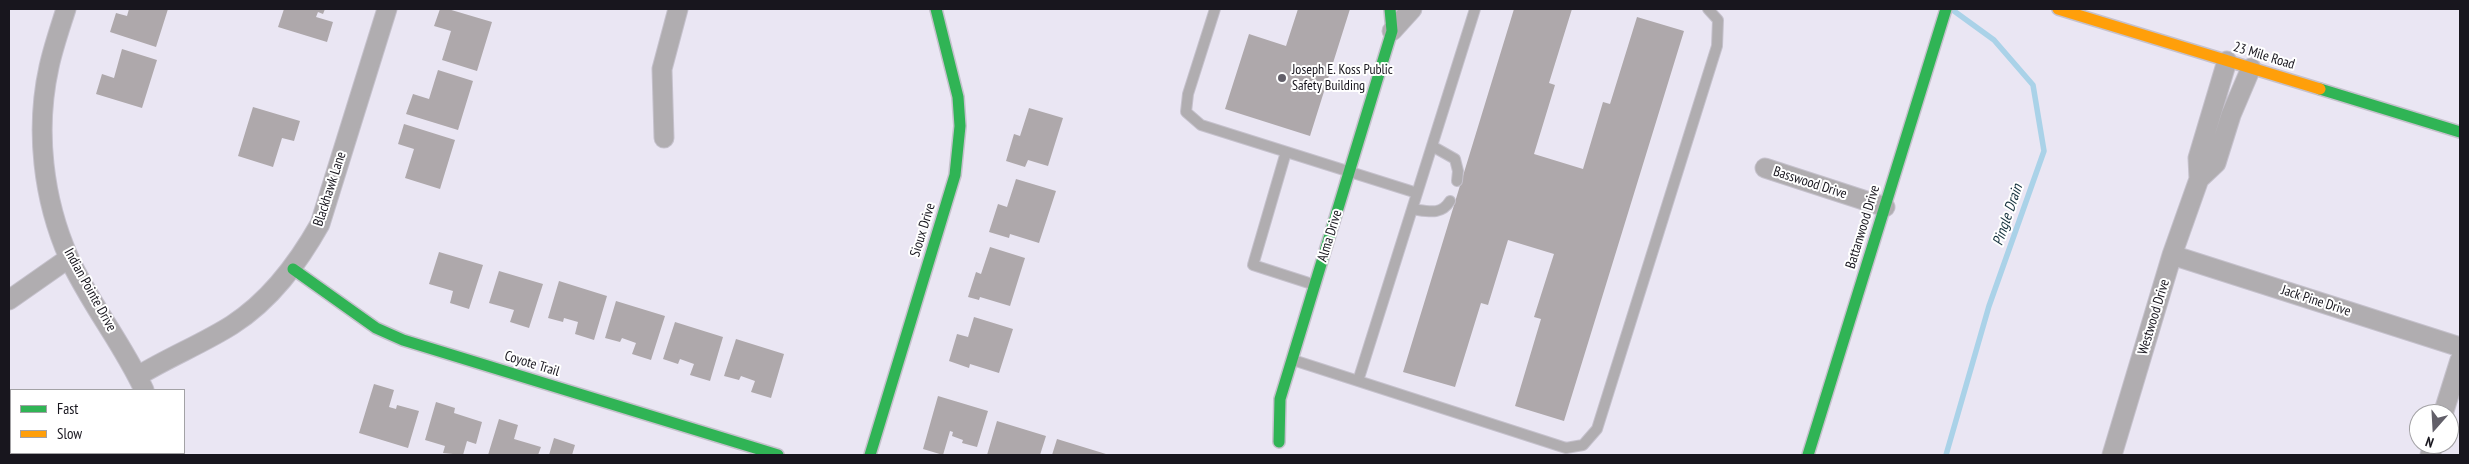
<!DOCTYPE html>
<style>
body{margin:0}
#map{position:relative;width:2469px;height:464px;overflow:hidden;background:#eae6f3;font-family:"PT Sans Narrow",sans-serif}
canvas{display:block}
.frame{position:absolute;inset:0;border:10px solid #18161e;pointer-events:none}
.legend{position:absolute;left:10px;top:389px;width:175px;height:65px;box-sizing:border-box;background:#fff;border:1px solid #a3a2a5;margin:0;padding:6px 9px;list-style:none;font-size:15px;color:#18161e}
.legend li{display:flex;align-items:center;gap:10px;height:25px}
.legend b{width:25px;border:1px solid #a3a2a5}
.north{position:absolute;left:2409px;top:404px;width:50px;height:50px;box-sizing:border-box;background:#fff;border:1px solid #a3a2a5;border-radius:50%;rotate:199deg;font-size:14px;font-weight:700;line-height:20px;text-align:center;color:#18161e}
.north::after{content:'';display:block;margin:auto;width:18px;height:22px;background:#625f69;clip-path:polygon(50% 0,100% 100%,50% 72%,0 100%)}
</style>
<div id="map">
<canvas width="2469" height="464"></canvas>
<div class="frame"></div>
<ul class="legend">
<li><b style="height:6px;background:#30b455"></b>Fast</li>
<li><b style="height:6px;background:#ff9f0a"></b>Slow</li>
</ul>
<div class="north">N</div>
</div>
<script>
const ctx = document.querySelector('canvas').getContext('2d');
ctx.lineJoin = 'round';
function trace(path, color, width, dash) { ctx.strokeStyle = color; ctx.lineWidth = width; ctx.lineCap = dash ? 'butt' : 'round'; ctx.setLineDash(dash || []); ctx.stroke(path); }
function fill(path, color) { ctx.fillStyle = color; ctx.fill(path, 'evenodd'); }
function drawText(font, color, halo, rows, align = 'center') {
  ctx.font = font + ' "PT Sans Narrow",sans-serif'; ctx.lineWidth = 4; ctx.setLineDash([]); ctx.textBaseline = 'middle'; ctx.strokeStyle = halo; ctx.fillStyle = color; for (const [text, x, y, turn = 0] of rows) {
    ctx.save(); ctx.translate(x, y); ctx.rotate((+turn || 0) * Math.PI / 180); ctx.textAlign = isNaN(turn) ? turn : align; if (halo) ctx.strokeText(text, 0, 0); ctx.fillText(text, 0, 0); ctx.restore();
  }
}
trace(new Path2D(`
 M 1946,455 L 1989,306 L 2044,151 L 2033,85 L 1994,40 L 1954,11`), '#aad2e8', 5.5);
fill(new Path2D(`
 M 129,9 L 168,9 L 156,47 L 110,32 L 116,13 L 127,16 Z
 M 284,9 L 325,9 L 323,14 L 318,12 L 316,17 L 333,22 L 327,42 L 278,27 Z
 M 440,9 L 448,9 L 492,22 L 477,71 L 442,60 L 451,31 L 434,26 Z
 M 1298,9 L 1350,9 L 1310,136 L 1225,109 L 1249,34 L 1286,46 Z
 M 1514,9 L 1572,9 L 1549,83 L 1555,85 L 1534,154 L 1583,169 L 1603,102 L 1610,104 L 1637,17 L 1684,31 L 1564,421 L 1515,406 L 1541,319 L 1534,317 L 1554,254 L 1508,240 L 1488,305 L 1481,303 L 1455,387 L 1403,372 Z
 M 122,49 L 157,60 L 142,108 L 96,94 L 102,74 L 114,78 Z
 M 438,70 L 473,81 L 458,130 L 406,114 L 413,94 L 429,99 Z
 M 253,107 L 300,121 L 294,141 L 282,138 L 273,167 L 238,156 Z
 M 1029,108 L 1063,118 L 1048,166 L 1028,160 L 1025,167 L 1006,161 L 1014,134 L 1020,136 Z
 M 404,124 L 455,140 L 440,189 L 405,178 L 414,149 L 398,144 Z
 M 1016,179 L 1056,191 L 1039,243 L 1010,234 L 1009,238 L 989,232 L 998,204 L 1007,207 Z
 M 990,247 L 1025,258 L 1010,306 L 980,297 L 979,300 L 968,297 L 976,272 L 981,274 Z
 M 439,252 L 483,265 L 469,309 L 450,303 L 453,291 L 429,284 Z
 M 499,271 L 543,284 L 529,328 L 510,322 L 514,310 L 489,303 Z
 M 559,281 L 607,296 L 594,340 L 575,334 L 578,322 L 564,318 L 563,322 L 548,318 Z
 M 616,301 L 665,316 L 651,360 L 632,354 L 636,343 L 622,338 L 620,342 L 605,338 Z
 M 974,317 L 1013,329 L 999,373 L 970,364 L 969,368 L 949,361 L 957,334 L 968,337 Z
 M 675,322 L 723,337 L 710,381 L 690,375 L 694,364 L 680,359 L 678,364 L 663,359 Z
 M 736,339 L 784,354 L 771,398 L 751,392 L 755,381 L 741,376 L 739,380 L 724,376 Z
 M 374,384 L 394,390 L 389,407 L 396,409 L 397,405 L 419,411 L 408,448 L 359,433 Z
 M 938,396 L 988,411 L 977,447 L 962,443 L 963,440 L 952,436 L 953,432 L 950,431 L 943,455 L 923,449 Z
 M 436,402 L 455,408 L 454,413 L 482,422 L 476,444 L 467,441 L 463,455 L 443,453 L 445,446 L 425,440 Z
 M 499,419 L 518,425 L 514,439 L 541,447 L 538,455 L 488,455 Z
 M 997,421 L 1046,436 L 1040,455 L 987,455 Z
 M 554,438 L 575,445 L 572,455 L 549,455 Z
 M 1057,439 L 1106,454 L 1105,455 L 1052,455 Z`), '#aea8ab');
const lane = new Path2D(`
 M 1215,9 L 1188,94 L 1186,112 L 1201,125 L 1417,193
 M 1432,146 L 1455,159 L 1458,171 L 1457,181
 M 1286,152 L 1253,265 L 1315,285
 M 1412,209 C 1427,211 1441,216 1450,201
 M 1293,360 L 1566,448 L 1583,445 L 1597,429 L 1717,46 L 1718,20 L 1708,9
 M 1358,381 L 1475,9`);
const street = new Path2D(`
 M 66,9 C 60,28 53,48 49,67 C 35,130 43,199 69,258 C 90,304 123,344 144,390
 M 1392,31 L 1412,9
 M 664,138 L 662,69 L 678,9
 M 1765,168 L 1885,207
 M 2199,179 L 2216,163 L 2231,115 L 2251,68
 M 2172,255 L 2460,347
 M 9,300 L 69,258
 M 138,376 C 169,357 202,344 232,325 C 271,300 298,263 320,224 L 387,9
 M 2443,414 L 2460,360
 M 171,453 L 172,455
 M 2112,455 L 2172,255 L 2199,179 L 2198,158 L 2227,61
 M 2430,455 L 2434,444`);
const fast = new Path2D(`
 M 2320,89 L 2460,132
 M 293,269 L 376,328 L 403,340 L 778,455
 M 1279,442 L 1280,399 L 1392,31 L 1390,9
 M 870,455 L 955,175 L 960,126 L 958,97 L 936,9
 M 1808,455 L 1946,9`);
const slow = new Path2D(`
 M 2058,9 L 2320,89`);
trace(lane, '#c5c1cc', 12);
trace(street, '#c5c1cc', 21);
trace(fast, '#c5c1cc', 14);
trace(slow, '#c5c1cc', 14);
trace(lane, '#b0adb0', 10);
trace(street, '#b0adb0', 19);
trace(fast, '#30b455', 11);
trace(slow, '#ff9f0a', 11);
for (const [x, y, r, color] of [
 [1282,78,5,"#625f69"]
]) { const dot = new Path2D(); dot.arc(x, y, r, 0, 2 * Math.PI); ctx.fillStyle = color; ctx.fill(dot); trace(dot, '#fff', 2); }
drawText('14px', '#18161e', '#fff', [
 ["23 Mile Road",2264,56,17],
 ["Basswood Drive",1810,183,18],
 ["Blackhawk Lane",330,189,-72],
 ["Battanwood Drive",1863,227,-73],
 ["Sioux Drive",923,230,-73],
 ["Alma Drive",1330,236,-73],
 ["Indian Pointe Drive",90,290,61],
 ["Jack Pine Drive",2316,301,18],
 ["Westwood Drive",2154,317,-73],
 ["Coyote Trail",532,364,17]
]);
drawText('14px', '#18161e', '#fff', [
 ["Joseph E. Koss Public",1292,70],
 ["Safety Building",1292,86]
], 'left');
drawText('italic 15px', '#14313c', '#fff', [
 ["Pingle Drain",2008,215,-71]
]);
</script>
